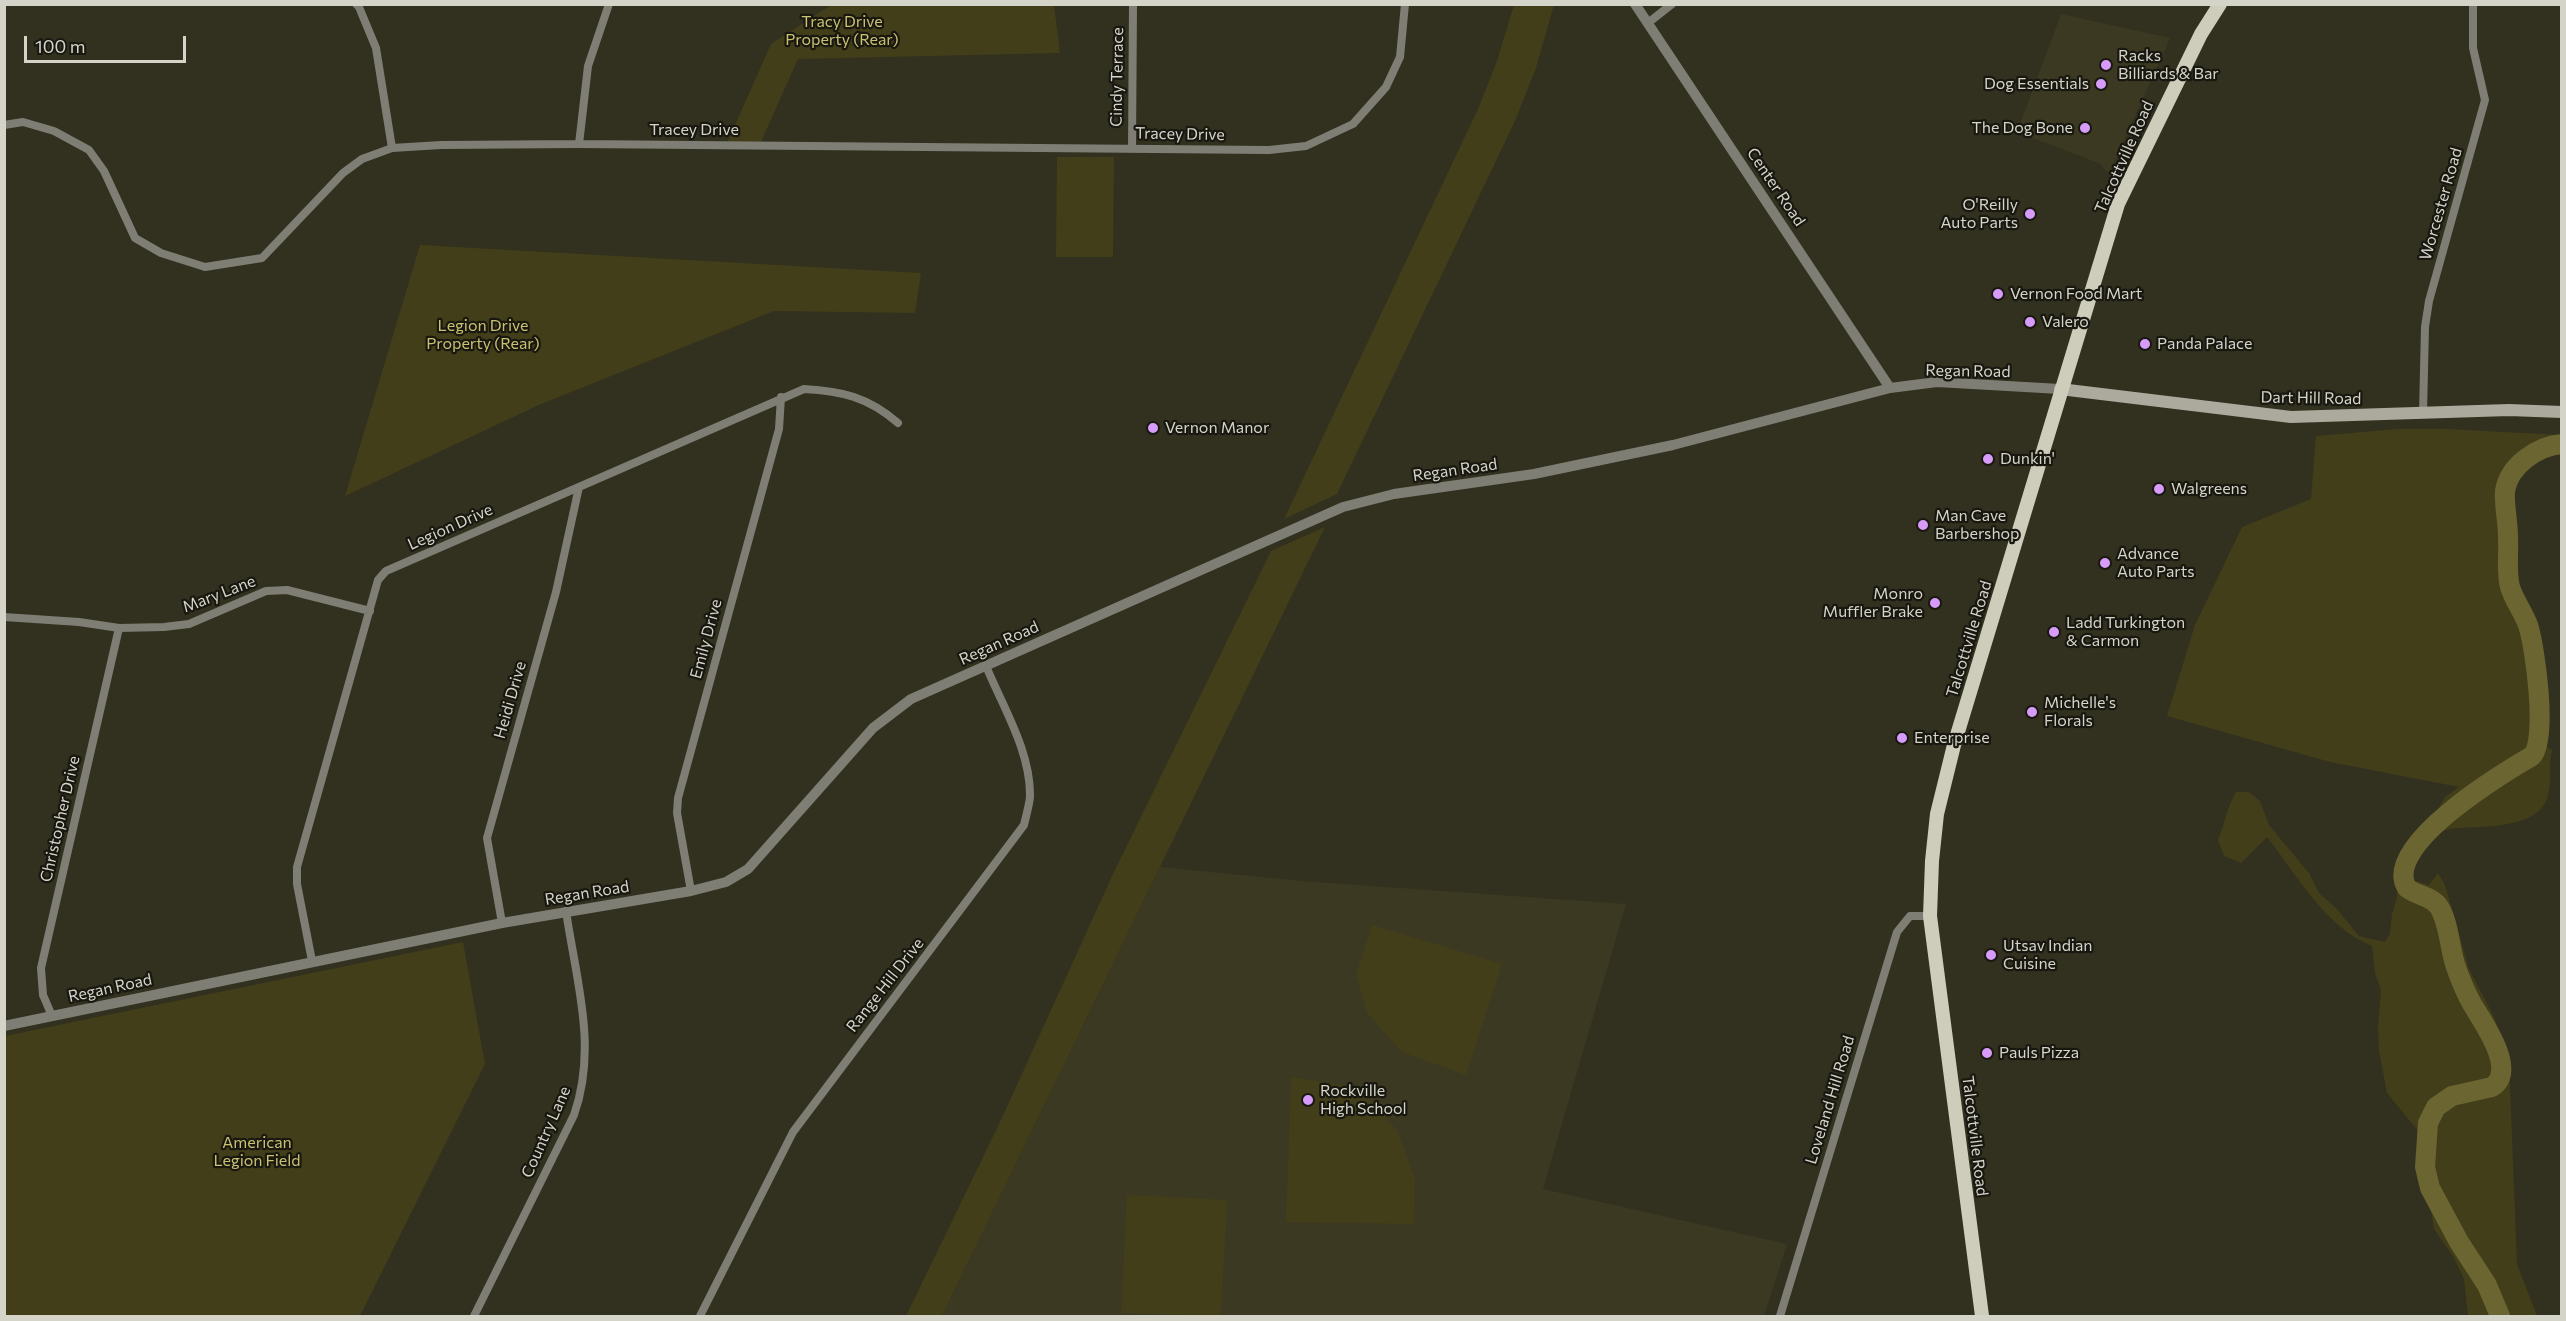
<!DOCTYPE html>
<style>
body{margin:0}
#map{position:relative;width:2566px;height:1321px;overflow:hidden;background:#32301f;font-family:Commissioner,sans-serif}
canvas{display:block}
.frame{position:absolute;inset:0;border:6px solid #d5d4c9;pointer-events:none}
.scale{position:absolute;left:24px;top:36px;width:162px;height:27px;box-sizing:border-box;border:3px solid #d5d4c9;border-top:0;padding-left:8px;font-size:18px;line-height:21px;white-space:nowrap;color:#d5d4c9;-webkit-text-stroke:4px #191810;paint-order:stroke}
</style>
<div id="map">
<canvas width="2566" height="1321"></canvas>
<div class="frame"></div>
<div class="scale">100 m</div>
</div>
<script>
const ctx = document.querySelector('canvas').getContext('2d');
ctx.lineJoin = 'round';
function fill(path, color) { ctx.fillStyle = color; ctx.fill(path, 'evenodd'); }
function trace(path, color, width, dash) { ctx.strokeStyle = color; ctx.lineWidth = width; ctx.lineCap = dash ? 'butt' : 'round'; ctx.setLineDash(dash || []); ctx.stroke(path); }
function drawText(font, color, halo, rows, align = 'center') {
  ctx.font = font + ' Commissioner,sans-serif'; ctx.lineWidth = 4.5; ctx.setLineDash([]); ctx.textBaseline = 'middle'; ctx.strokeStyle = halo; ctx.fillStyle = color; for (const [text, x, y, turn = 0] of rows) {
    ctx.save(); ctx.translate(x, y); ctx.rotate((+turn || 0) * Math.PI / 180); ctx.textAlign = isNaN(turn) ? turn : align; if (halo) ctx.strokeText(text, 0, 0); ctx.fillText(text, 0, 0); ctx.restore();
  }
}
fill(new Path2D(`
 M 2061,14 L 2170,38 L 2110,172 L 2105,170 L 2101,164 L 2017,132 Z
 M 1160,867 L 1302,881 L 1626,904 L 1543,1189 L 1787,1244 L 1764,1316 L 942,1316 Z`), '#3c3922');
fill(new Path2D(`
 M 831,5 L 1054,5 L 1060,53 L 798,59 L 760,144 L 727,143 L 771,44 Z
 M 1514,5 L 1554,5 L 1536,68 L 1515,121 L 1337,494 L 1284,519 L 1478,109 L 1497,61 Z
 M 1057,157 L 1114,157 L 1113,257 L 1056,257 Z
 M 420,245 L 921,273 L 915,313 L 774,311 L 541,404 L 345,496 Z
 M 2398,429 L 2448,429 L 2561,435 L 2561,444 L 2544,447 L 2534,452 L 2510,477 L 2505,493 L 2509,581 L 2531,637 L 2539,701 L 2538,741 L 2552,750 C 2548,765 2552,781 2548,795 C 2541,829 2484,826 2459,828 C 2450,828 2441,832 2432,834 L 2411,867 L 2412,880 L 2429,885 L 2438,873 L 2445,885 L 2469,969 L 2494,1017 L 2509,1060 L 2517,1264 L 2537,1316 L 2468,1316 L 2464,1279 L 2454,1258 L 2434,1229 L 2418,1131 L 2387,1093 L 2379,1050 L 2378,1027 L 2381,990 L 2375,973 L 2372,946 C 2325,927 2297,875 2267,837 L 2241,863 L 2224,856 L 2218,840 C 2225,823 2227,807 2236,792 L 2249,792 L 2260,801 L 2269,825 L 2309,873 L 2319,893 L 2337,909 L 2359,936 L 2385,942 L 2390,934 L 2392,914 L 2397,897 L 2397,869 L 2405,852 L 2423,826 L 2435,815 L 2445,797 L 2459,787 L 2330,762 L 2167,716 L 2195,625 L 2242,527 L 2311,499 L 2316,436 Z
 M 1325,527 L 942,1316 L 906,1316 L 1000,1122 L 1113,874 L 1271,551 Z
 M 1372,925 L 1502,964 L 1466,1075 L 1402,1052 L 1367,1013 L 1356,975 Z
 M 463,942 L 485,1064 L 360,1316 L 5,1316 L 5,1036 Z
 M 1291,1077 L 1361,1088 L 1398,1132 L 1415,1179 L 1414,1224 L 1286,1222 Z
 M 1127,1195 L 1227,1200 L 1221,1316 L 1121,1313 Z`), '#423e1a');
trace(new Path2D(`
 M 2500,1316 L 2487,1285 L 2459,1242 L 2430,1188 L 2425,1167 L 2428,1123 L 2436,1107 L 2452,1096 L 2492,1087 C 2518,1070 2482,1021 2472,1004 C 2466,993 2461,981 2457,970 C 2449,950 2450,924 2439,907 C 2432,896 2417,896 2407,888 C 2381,846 2503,773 2532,756 C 2548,740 2535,646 2528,625 C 2523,612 2514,600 2510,587 C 2506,571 2509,553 2508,537 C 2508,521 2504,506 2505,491 C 2509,465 2538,446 2562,444`), '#6b6532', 20);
trace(new Path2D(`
 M 356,4 L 359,7 L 376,48 L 392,148
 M 1648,23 L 1672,4
 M 4,125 L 23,122 L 54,131 L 89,150 L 104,171 L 135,238 L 161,253 L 205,267 L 262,258 L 343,173 L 362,159 L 392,148 L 441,145 L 579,144 L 1269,150 L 1306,146 L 1353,124 L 1386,87 L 1400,57 L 1405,4
 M 579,144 L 588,66 L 609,4
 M 1132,149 L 1133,4
 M 2423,413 L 2425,327 L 2429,301 L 2485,100 L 2473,48 L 2473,4
 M 4,617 L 79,622 L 119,628 L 164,627 L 189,624 L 266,591 L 287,590 L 370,611
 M 691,891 L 677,813 L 678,798 L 779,429 L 781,397
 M 502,923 L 487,838 L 556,592 L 579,487
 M 312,961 L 297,884 L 297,867 L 378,580 L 386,571 L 804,389 C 842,391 868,397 898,423
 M 52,1016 L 43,995 L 41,968 L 119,628
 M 474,1316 L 574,1115 C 598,1047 576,980 566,911
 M 700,1316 L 793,1132 L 1024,825 C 1026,816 1029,806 1030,797 C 1031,752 1003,707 986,666
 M 1780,1316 L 1897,932 L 1910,916 L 1930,916`), '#7f7e75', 8);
trace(new Path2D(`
 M 1635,4 L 1890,388
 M 4,1026 L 502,923 L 691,891 L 726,882 L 748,869 L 873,728 L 911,699 L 1343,507 L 1394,494 L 1534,474 L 1673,445 L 1890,388 L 1937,382 L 2060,389`), '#7f7e75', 10);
trace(new Path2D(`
 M 2060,389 L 2291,417 L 2509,410 L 2562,412`), '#acaa9d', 12);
trace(new Path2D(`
 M 1982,1316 L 1930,916 L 1932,861 L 1937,814 L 1954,745 L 2118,204 L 2201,34 L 2220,4`), '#cecdbb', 14);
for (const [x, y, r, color] of [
 [2106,65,6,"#d79bf9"],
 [2101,84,6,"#d79bf9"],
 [2085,128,6,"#d79bf9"],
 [2030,214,6,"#d79bf9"],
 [1998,294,6,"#d79bf9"],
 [2030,322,6,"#d79bf9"],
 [2145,344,6,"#d79bf9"],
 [1153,428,6,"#d79bf9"],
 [1988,459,6,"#d79bf9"],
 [2159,489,6,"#d79bf9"],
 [1923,525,6,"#d79bf9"],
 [2105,563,6,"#d79bf9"],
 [1935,603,6,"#d79bf9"],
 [2054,632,6,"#d79bf9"],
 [2032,712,6,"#d79bf9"],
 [1902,738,6,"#d79bf9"],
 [1991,955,6,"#d79bf9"],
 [1987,1053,6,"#d79bf9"],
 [1308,1100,6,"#d79bf9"]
]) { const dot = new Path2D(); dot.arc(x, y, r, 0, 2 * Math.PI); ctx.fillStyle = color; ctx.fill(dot); trace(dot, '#191810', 2); }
drawText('16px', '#cac171', '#191810', [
 ["Tracy Drive",842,22],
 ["Property (Rear)",842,40],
 ["Legion Drive",483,326],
 ["Property (Rear)",483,344],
 ["American",257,1143],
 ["Legion Field",257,1161]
]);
drawText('16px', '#d5d4c9', '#191810', [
 ["Racks",2118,56],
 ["Billiards & Bar",2118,74],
 ["Dog Essentials",2089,84,"right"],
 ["The Dog Bone",2073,128,"right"],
 ["O'Reilly",2018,205,"right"],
 ["Auto Parts",2018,223,"right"],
 ["Vernon Food Mart",2010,294],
 ["Valero",2042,322],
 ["Panda Palace",2157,344],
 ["Vernon Manor",1165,428],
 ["Dunkin'",2000,459],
 ["Walgreens",2171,489],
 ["Man Cave",1935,516],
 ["Barbershop",1935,534],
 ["Advance",2117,554],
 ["Auto Parts",2117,572],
 ["Monro",1923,594,"right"],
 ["Muffler Brake",1923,612,"right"],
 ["Ladd Turkington",2066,623],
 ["& Carmon",2066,641],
 ["Michelle's",2044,703],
 ["Florals",2044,721],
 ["Enterprise",1914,738],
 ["Utsav Indian",2003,946],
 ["Cuisine",2003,964],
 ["Pauls Pizza",1999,1053],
 ["Rockville",1320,1091],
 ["High School",1320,1109]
], 'left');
drawText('16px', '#d5d4c9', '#191810', [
 ["Cindy Terrace",1117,77,-89],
 ["Tracey Drive",694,130],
 ["Tracey Drive",1180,134,1],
 ["Talcottville Road",2124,157,-66],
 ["Center Road",1776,187,56],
 ["Worcester Road",2441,204,-74],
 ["Regan Road",1968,371,1],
 ["Dart Hill Road",2311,398,1],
 ["Regan Road",1455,470,-8],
 ["Legion Drive",450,527,-24],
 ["Mary Lane",219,594,-21],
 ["Emily Drive",706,639,-75],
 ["Talcottville Road",1969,639,-73],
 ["Regan Road",999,643,-24],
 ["Heidi Drive",510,700,-74],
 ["Christopher Drive",60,819,-77],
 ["Regan Road",587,893,-9],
 ["Range Hill Drive",885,985,-52],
 ["Regan Road",110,988,-12],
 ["Loveland Hill Road",1830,1100,-73],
 ["Country Lane",546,1132,-66],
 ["Talcottville Road",1975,1136,83]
]);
</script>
